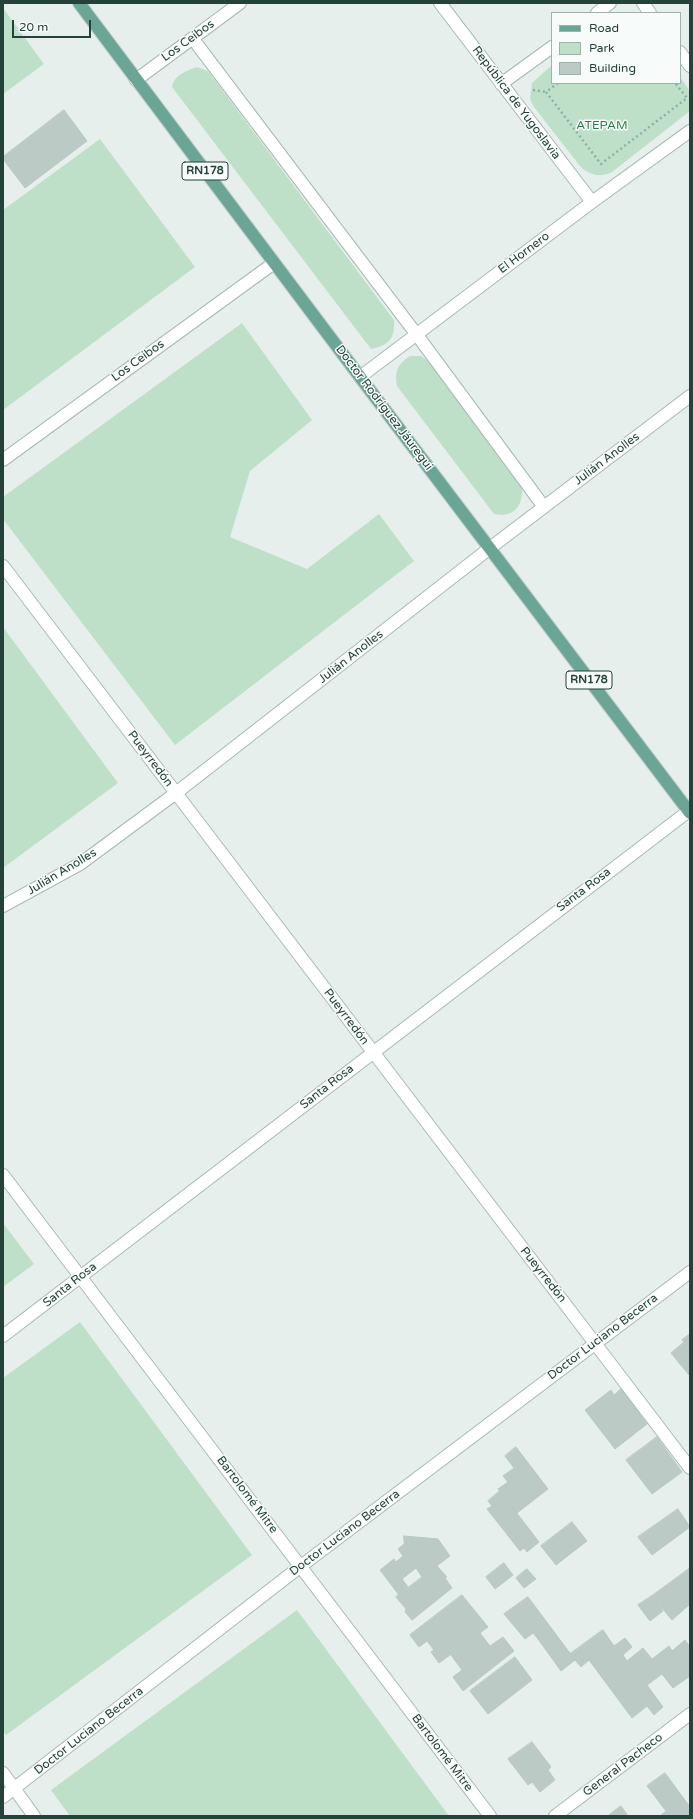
<!DOCTYPE html>
<meta charset="utf-8">
<style>
body{margin:0}
#map{position:relative;width:693px;height:1819px;overflow:hidden;background:#e6efeb;font-family:"Varela Round",sans-serif}
canvas{display:block}
.frame{position:absolute;inset:0;border:4px solid #24423a;pointer-events:none}
.legend{position:absolute;left:551px;top:12px;width:130px;height:72px;box-sizing:border-box;background:#f7fbf9;border:1px solid #a3b1ad;margin:0;padding:5px 7px;list-style:none;font-size:12px;color:#24423a}
.legend li{display:flex;align-items:center;gap:8px;height:20px}
.legend b{width:20px;border:1px solid #a3b1ad}
.scale{position:absolute;left:12px;top:20px;width:79px;height:18px;box-sizing:border-box;border:2px solid #24423a;border-top:0;padding-left:5px;font-size:12px;line-height:14px;white-space:nowrap;color:#24423a;-webkit-text-stroke:3px #f7fbf9;paint-order:stroke}
</style>
<div id="map">
<canvas width="693" height="1819"></canvas>
<div class="frame"></div>
<ul class="legend">
<li><b style="height:5px;background:#6aa596"></b>Road</li>
<li><b style="height:11px;background:#bfe0c8"></b>Park</li>
<li><b style="height:11px;background:#bbcac4"></b>Building</li>
</ul>
<div class="scale">20 m</div>
</div>
<script>
const ctx = document.querySelector('canvas').getContext('2d');
ctx.lineJoin = 'round';
function fill(path, color) { ctx.fillStyle = color; ctx.fill(path, 'evenodd'); }
function trace(path, color, width, dash) { ctx.strokeStyle = color; ctx.lineWidth = width; ctx.lineCap = dash ? 'butt' : 'round'; ctx.setLineDash(dash || []); ctx.stroke(path); }
function drawText(font, color, halo, rows, align = 'center') {
  ctx.font = font + ' "Varela Round",sans-serif'; ctx.lineWidth = 3; ctx.setLineDash([]); ctx.textBaseline = 'middle'; ctx.strokeStyle = halo; ctx.fillStyle = color; for (const [text, x, y, turn = 0] of rows) {
    ctx.save(); ctx.translate(x, y); ctx.rotate((+turn || 0) * Math.PI / 180); ctx.textAlign = isNaN(turn) ? turn : align; if (halo) ctx.strokeText(text, 0, 0); ctx.fillText(text, 0, 0); ctx.restore();
  }
}
fill(new Path2D(`
 M 3,8 L 44,64 L 3,94 Z
 M 552,65 L 552,83 L 680,83 L 680,77 L 690,91 L 690,111 L 612,172 C 600,178 589,175 580,166 L 534,107 L 530,99 L 532,83 Z
 M 197,67 L 208,71 L 394,320 C 395,339 389,345 371,349 L 172,87 C 174,75 186,71 197,67 Z
 M 100,139 L 195,267 L 3,410 L 3,210 Z
 M 242,323 L 312,420 L 250,471 L 230,537 L 307,569 L 379,514 L 414,561 L 175,745 L 3,519 L 3,497 Z
 M 410,356 L 421,356 L 428,361 L 522,488 C 523,507 513,518 494,514 L 397,386 C 394,371 398,364 410,356 Z
 M 3,627 L 118,783 L 3,868 Z
 M 3,1223 L 34,1264 L 3,1287 Z
 M 80,1322 L 252,1555 L 6,1735 L 3,1731 L 3,1378 Z
 M 297,1610 L 449,1816 L 70,1816 L 51,1790 Z`), '#bfe0c8');
const building = new Path2D(`
 M 64,110 L 87,141 L 25,188 L 3,159 L 3,157 Z
 M 690,1334 L 690,1374 L 689,1375 L 671,1353 L 684,1342 L 682,1340 Z
 M 621,1389 L 647,1424 L 615,1449 L 585,1410 L 611,1390 L 614,1395 Z
 M 657,1437 L 682,1472 L 652,1494 L 626,1460 Z
 M 516,1447 L 548,1489 L 517,1513 L 498,1489 L 508,1482 L 503,1476 L 514,1468 L 505,1456 Z
 M 500,1491 L 539,1542 L 527,1552 L 524,1548 L 520,1551 L 487,1509 L 492,1506 L 488,1501 Z
 M 678,1509 L 690,1527 L 652,1555 L 638,1537 Z
 M 572,1522 L 587,1541 L 556,1565 L 541,1546 Z
 M 404,1536 L 438,1539 L 450,1556 L 422,1577 L 416,1568 L 402,1579 L 408,1587 L 399,1595 L 380,1570 L 394,1559 L 396,1562 L 403,1556 L 398,1549 L 404,1544 Z
 M 504,1563 L 513,1575 L 495,1589 L 486,1577 Z
 M 437,1566 L 447,1577 L 445,1578 L 452,1588 L 412,1620 L 405,1612 L 406,1609 L 396,1597 Z
 M 690,1568 L 690,1604 L 672,1620 L 652,1596 Z
 M 527,1569 L 536,1579 L 524,1588 L 516,1578 Z
 M 462,1595 L 488,1627 L 439,1663 L 431,1652 L 434,1650 L 427,1641 L 419,1647 L 410,1635 Z
 M 652,1596 L 663,1611 L 650,1621 L 638,1605 Z
 M 528,1597 L 552,1629 L 538,1639 L 533,1633 L 525,1639 L 504,1614 Z
 M 552,1629 L 575,1660 L 561,1671 L 538,1639 Z
 M 603,1630 L 614,1646 L 625,1638 L 632,1647 L 623,1655 L 627,1661 L 643,1648 L 652,1659 L 669,1646 L 672,1651 L 685,1640 L 690,1647 L 690,1676 L 673,1688 L 662,1674 L 647,1685 L 663,1707 L 654,1715 L 647,1706 L 632,1718 L 589,1660 L 581,1667 L 570,1654 Z
 M 480,1633 L 490,1646 L 503,1637 L 514,1651 L 463,1691 L 453,1677 L 462,1670 L 451,1655 Z
 M 515,1657 L 532,1680 L 488,1714 L 470,1691 Z
 M 532,1742 L 551,1767 L 548,1770 L 555,1780 L 540,1792 L 532,1782 L 528,1785 L 508,1759 Z
 M 665,1773 L 690,1807 L 690,1816 L 660,1816 L 666,1811 L 647,1786 Z
 M 621,1806 L 628,1816 L 608,1816 Z`);
fill(building, '#bbcac4');
trace(building, '#b8c9c2', 1);
const minor = new Path2D(`
 M 440,3 L 592,202
 M 643,3 L 650,13
 M 597,13 L 610,3
 M 193,39 L 417,335 L 544,507
 M 680,52 L 690,66
 M 136,80 L 240,3
 M 501,84 L 552,47
 M 360,377 L 592,202 L 690,131
 M 3,460 L 274,263
 M 3,566 L 690,1468
 M 3,906 L 80,864 L 176,793 L 490,548 L 690,396
 M 3,1175 L 490,1816
 M 3,1336 L 690,810
 M 3,1773 L 34,1816
 M 3,1797 L 301,1566 L 690,1272
 M 555,1816 L 690,1714`);
const major = new Path2D(`
 M 79,3 L 360,377 L 690,813`);
trace(minor, '#a8b8b2', 14);
trace(major, '#c2cac8', 14);
trace(new Path2D(`
 M 558,83 L 546,92 L 601,164 L 687,98 L 675,83
 M 533,90 L 546,92`), '#86b3a5', 2.5, [2, 3]);
trace(minor, '#fff', 12);
trace(major, '#6aa596', 12);
for (const [x, y, w] of [
 [205,171,46],
 [589,680,46]
]) { const box = new Path2D(); box.roundRect(x - w / 2, y - 9, w, 18, 3); ctx.fillStyle = '#f7fbf9'; ctx.fill(box); trace(box, '#24423a', 1); }
drawText('bold 11px', '#24423a', null, [
 ["RN178",205,171],
 ["RN178",589,680]
]);
drawText('12px', '#24423a', '#f7fbf9', [
 ["Los Ceibos",188,41,-36],
 ["República de Yugoslavia",516,103,53],
 ["El Hornero",524,253,-37],
 ["Los Ceibos",138,361,-36],
 ["Doctor Rodríguez Jáuregui",384,408,53],
 ["Julián Anolles",607,459,-37],
 ["Julián Anolles",351,657,-38],
 ["Pueyrredón",150,759,53],
 ["Julián Anolles",62,872,-31],
 ["Santa Rosa",584,890,-37],
 ["Pueyrredón",346,1017,53],
 ["Santa Rosa",327,1087,-38],
 ["Pueyrredón",543,1275,52],
 ["Santa Rosa",70,1285,-38],
 ["Doctor Luciano Becerra",603,1337,-37],
 ["Bartolomé Mitre",247,1495,53],
 ["Doctor Luciano Becerra",345,1533,-37],
 ["Doctor Luciano Becerra",89,1731,-38],
 ["Bartolomé Mitre",442,1753,53],
 ["General Pacheco",623,1765,-37]
]);
drawText('12px', '#2d7a4b', '#f7fbf9', [
 ["ATEPAM",602,126]
]);
</script>
